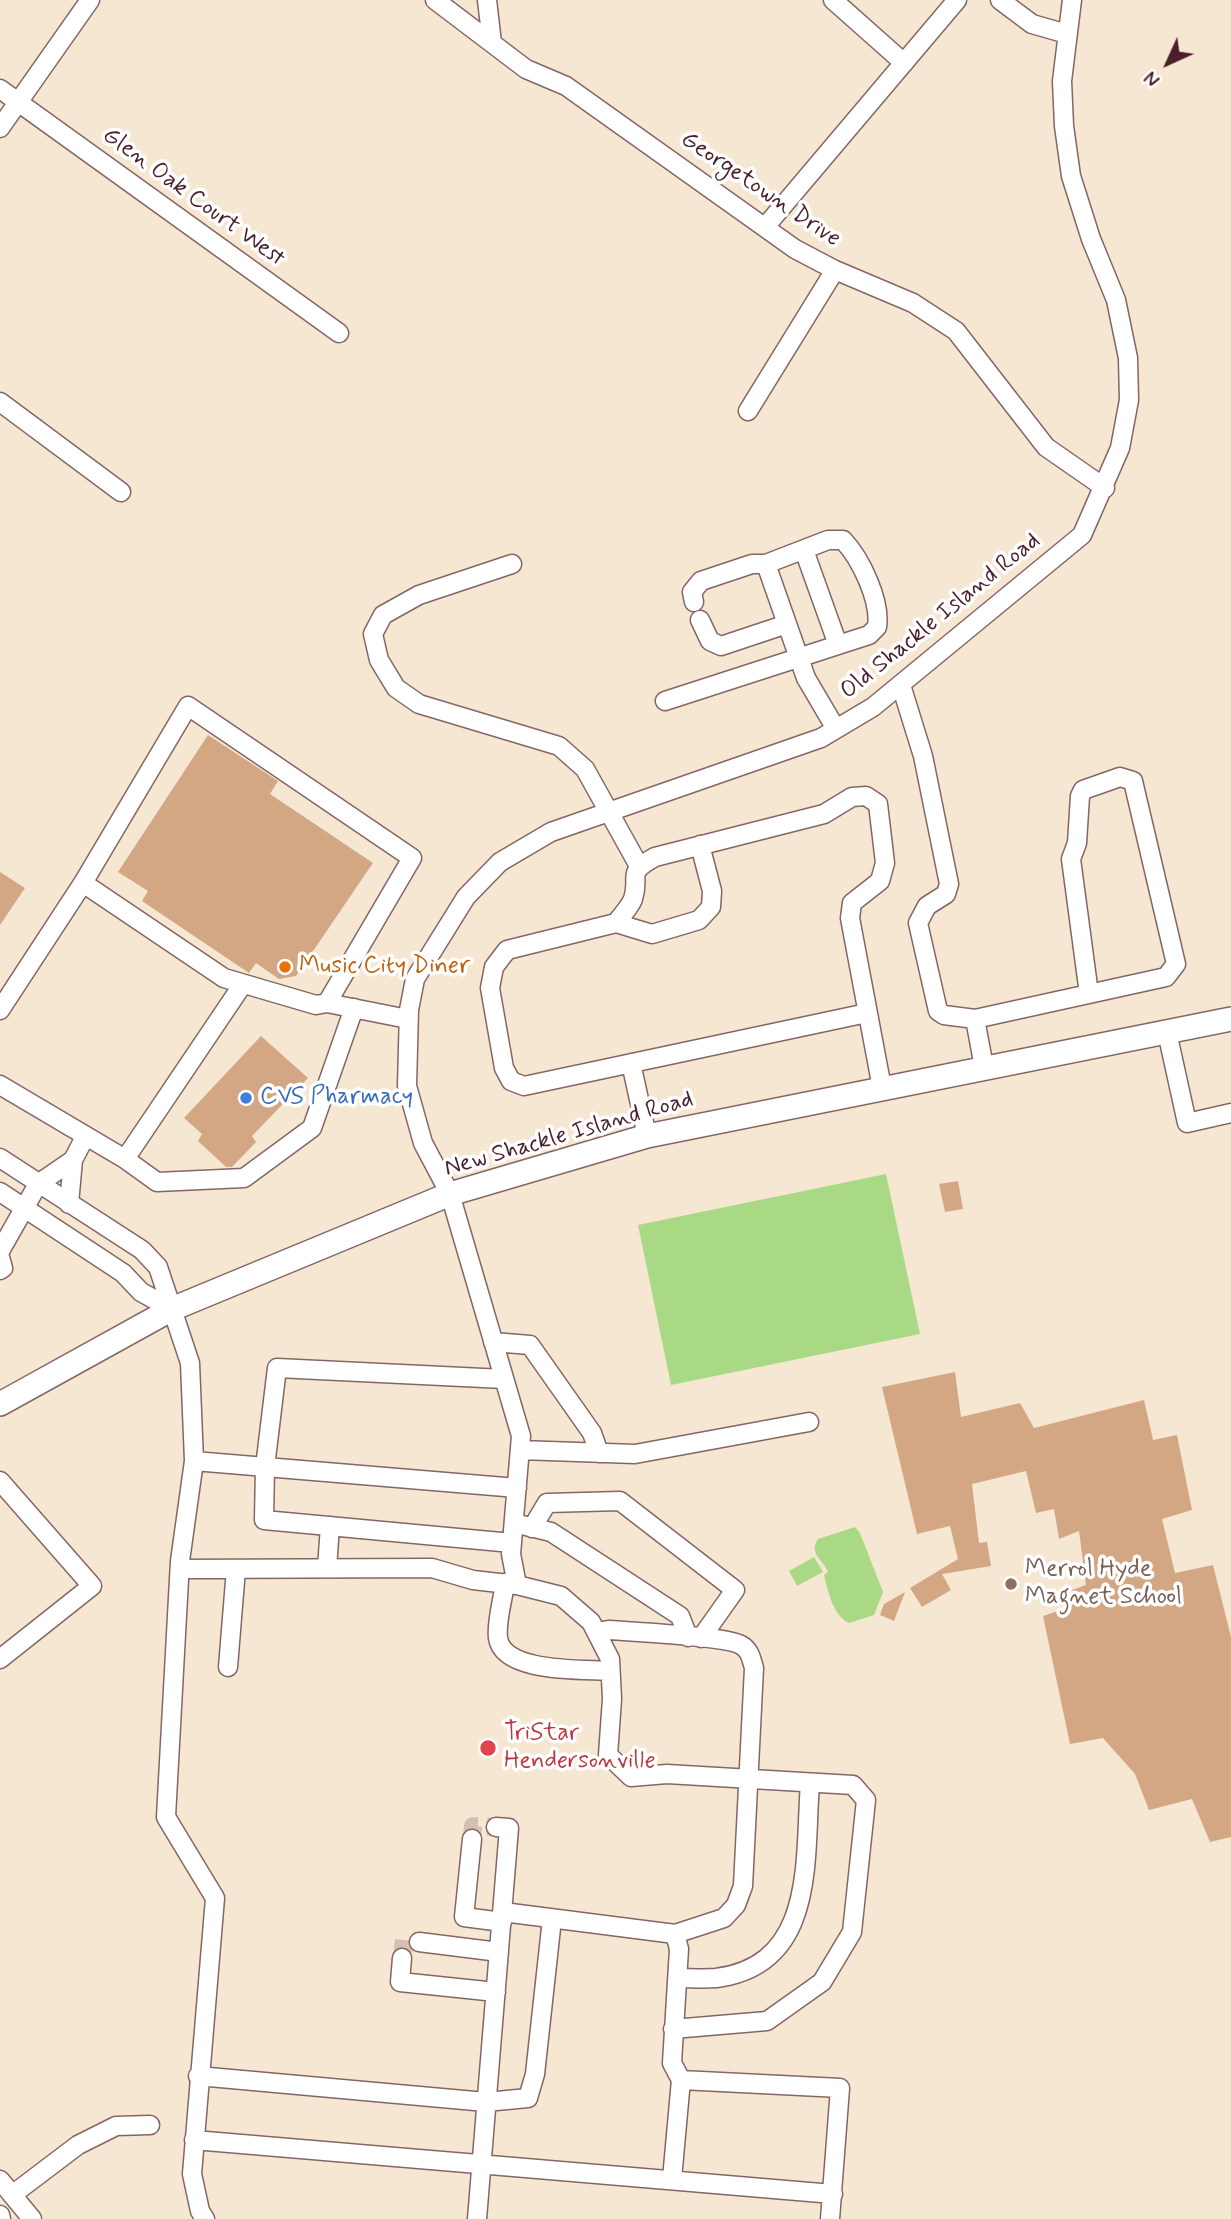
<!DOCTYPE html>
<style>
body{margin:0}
#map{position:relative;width:1231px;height:2219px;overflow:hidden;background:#f6e7d2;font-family:Mynerve,sans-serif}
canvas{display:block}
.north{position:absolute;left:1133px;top:28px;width:70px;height:70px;-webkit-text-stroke:5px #fff;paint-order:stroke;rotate:225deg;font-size:19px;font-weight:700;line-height:28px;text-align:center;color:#4a1f2b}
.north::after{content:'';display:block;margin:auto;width:24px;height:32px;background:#4a1f2b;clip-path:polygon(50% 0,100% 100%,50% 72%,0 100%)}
</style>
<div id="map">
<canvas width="1231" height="2219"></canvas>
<div class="north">N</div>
</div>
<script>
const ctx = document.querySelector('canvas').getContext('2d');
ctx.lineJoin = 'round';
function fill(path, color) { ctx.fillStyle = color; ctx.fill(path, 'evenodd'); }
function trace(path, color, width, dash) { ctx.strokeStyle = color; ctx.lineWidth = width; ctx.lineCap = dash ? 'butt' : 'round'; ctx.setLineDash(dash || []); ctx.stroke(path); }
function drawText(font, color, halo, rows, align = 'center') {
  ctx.font = font + ' Mynerve,sans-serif'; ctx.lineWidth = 7; ctx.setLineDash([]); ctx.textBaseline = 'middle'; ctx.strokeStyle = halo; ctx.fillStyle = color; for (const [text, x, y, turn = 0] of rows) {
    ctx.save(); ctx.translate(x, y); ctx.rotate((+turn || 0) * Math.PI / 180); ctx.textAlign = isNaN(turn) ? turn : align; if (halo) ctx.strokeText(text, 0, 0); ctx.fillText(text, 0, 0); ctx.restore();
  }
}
fill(new Path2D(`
 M 886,1174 L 920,1334 L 671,1385 L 638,1225 Z
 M 855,1527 L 860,1533 L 883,1592 L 874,1615 L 849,1623 C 833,1616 828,1591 824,1575 L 828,1572 C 823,1559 808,1554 818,1539 Z
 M 814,1557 L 823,1572 L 797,1586 L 789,1571 Z`), '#aad986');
fill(new Path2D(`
 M 208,735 L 278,781 L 270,794 L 373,863 L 296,976 L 279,979 L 256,963 L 249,973 L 142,901 L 148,891 L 118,872 Z
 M 0,872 L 25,888 L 0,925 Z
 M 261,1036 L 308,1078 L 252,1136 L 256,1142 L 232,1167 L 226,1167 L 198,1141 L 202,1134 L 184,1118 Z
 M 958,1181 L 963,1209 L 945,1212 L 939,1184 Z
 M 955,1372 L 961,1417 L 1020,1403 L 1034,1428 L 1144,1400 L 1153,1440 L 1177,1435 L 1192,1510 L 1162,1519 L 1175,1573 L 1213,1565 L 1231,1637 L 1231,1837 L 1210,1842 L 1192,1799 L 1149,1810 L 1135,1774 L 1103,1738 L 1070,1744 L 1043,1616 L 1064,1609 L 1061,1594 L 1086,1585 L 1079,1531 L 1059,1539 L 1054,1509 L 1036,1513 L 1026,1471 L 972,1484 L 979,1543 L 987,1542 L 991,1566 L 942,1574 L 951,1590 L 922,1607 L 910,1588 L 958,1559 L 950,1526 L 917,1534 L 882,1387 Z
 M 905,1592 L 894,1621 L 880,1615 L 884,1604 Z`), '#d3a784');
trace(new Path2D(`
 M 472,1839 L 473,1826 L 496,1827
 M 402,1958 L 404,1940 L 419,1942`), '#d4bfb1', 18, [18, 9]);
const minor = new Path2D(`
 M 435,0 L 526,69 L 566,86 L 795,249 L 835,270 L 913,303 L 956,331 L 1046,447 L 1105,488
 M 487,0 L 492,43
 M 833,0 L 904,63
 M 1000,0 L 1032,24 L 1067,34
 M 0,89 L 339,333
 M 0,128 L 90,0
 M 765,227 L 957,0
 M 0,402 L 121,492
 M 748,411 L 835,270
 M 804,550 L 838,645
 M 512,564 L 419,595 L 383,615 L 373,634 L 379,660 L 396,688 L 419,704 L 559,746 L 585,769 L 639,866
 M 766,564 L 806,678 L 836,729
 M 700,620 L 710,641 L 721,646 L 787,624
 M 901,685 L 923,756 L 949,884 L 946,894 L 927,906 L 918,923 L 938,1011 L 944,1015 L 975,1019 L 1166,977 L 1176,964 L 1133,781 L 1120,777 L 1083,790 L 1080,796 L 1077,843 L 1071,859 L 1089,994
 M 665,701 L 869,635 L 877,627 C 881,601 861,559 843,540 L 828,540 L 766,564 L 752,564 L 701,581 L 692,592 L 694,602
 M 83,883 L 188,706 L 412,858 L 327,1003
 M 616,923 L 652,934 L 699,920 L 711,907 L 712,891 L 700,845
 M 0,1010 L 83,883 L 224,978 L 316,1005 L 327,1003 L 408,1019
 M 867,1013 L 524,1086 L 511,1081 L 504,1068 L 490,988 L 494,967 L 507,950 L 616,923 C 621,916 630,907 633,899 C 641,875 624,874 655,857 L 824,814 L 852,797 L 866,796 L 878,804 L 885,863 L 880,881 L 852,903 L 850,918 L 882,1088
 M 975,1019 L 984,1067
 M 1167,1032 L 1187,1123 L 1231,1113
 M 631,1063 L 647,1136
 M 0,1085 L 125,1159 L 157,1182 L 244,1178 L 312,1128 L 354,1008
 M 0,1158 L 142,1250 L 158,1267 L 190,1363 L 194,1461 L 180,1561 L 166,1817 L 215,1898 L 192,2174 L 200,2211 L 205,2219
 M 125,1159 L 243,984
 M 0,1192 L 123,1273 L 141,1292 L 172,1309
 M 69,1204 L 73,1160 L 85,1137
 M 0,1251 L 38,1184 L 73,1160
 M 0,1257 L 3,1268 L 0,1270
 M 493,1342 L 530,1345 L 592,1433 L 599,1453
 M 504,1379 L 277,1368 L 265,1467 L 264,1520 L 512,1543
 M 520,1450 L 635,1454 L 809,1422
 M 194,1461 L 517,1488
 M 0,1481 L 92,1586 L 0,1659
 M 522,1525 L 551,1532 L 680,1616 L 688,1637
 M 532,1528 L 547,1503 L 620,1501 L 735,1590 L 701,1638
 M 327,1568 L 330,1526
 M 180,1569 L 432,1568 L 473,1580 L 517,1585
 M 505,1583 C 503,1600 496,1621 498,1638 C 503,1673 582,1669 610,1671
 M 228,1667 L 236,1569
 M 472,1839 L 464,1917 L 502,1922
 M 503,1912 L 675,1934 L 724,1918 L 736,1905 L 743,1886 L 754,1668 C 751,1658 750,1650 741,1645 C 726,1636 633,1632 610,1630 L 596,1632
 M 419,1942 L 499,1952
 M 402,1958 L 400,1982 L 496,1992
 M 678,1978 C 690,1978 703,1979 716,1978 C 817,1965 804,1859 810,1783
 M 673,2029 L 767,2021 L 822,1982 L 852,1932 L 866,1800 L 853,1785 L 667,1774 L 631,1777 L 608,1755 L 612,1699 L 610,1659 L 591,1622 L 561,1596 L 517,1585 L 511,1554 L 521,1436 L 450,1194 L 423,1143 L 407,1086 L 409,1010 L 415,979 L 466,897 L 500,862 L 551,832 L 821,738 L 873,707 L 1082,535 L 1120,448 L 1129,400 L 1128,358 L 1116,300 L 1091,239 L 1071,176 L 1064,126 L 1062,81 L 1072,0
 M 198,2076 L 486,2102 L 528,2098 L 535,2074 L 552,1919
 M 681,2080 L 840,2088 L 830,2219
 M 194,2140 L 833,2194
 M 672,2179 L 681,2080 L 672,2063 L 679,1949 L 675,1934
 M 0,2180 L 32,2219
 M 12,2195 L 78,2145 L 116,2126 L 150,2125
 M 0,2215 L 1,2219
 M 477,2219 L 509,1828 L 496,1827`);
const major = new Path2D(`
 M 0,1404 L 172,1309 L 450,1194 L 647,1136 L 1231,1019`);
trace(minor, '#866565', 21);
trace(major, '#866565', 26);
trace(minor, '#fff', 18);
trace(major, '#fff', 23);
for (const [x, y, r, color] of [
 [285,967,7,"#e8710a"],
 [246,1098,7,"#3f7fe0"],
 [1011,1584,7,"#8d6e63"],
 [488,1748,9,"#e0444e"]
]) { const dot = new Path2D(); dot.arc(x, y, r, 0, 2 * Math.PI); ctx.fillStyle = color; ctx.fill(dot); trace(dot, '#fff', 2.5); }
drawText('24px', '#4a1f2b', '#fff', [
 ["Georgetown Drive",760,190,34],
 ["Glen Oak Court West",193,198,36],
 ["Old Shackle Island Road",941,617,-39],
 ["New Shackle Island Road",569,1135,-16]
]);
drawText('24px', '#c56008', '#fff', [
 ["Music City Diner",299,967]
], 'left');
drawText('24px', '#366cbe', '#fff', [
 ["CVS Pharmacy",260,1098]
], 'left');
drawText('24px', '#785e54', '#fff', [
 ["Merrol Hyde",1025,1570],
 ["Magnet School",1025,1598]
], 'left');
drawText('24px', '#be3a42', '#fff', [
 ["TriStar",504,1734],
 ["Hendersonville",504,1762]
], 'left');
</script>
